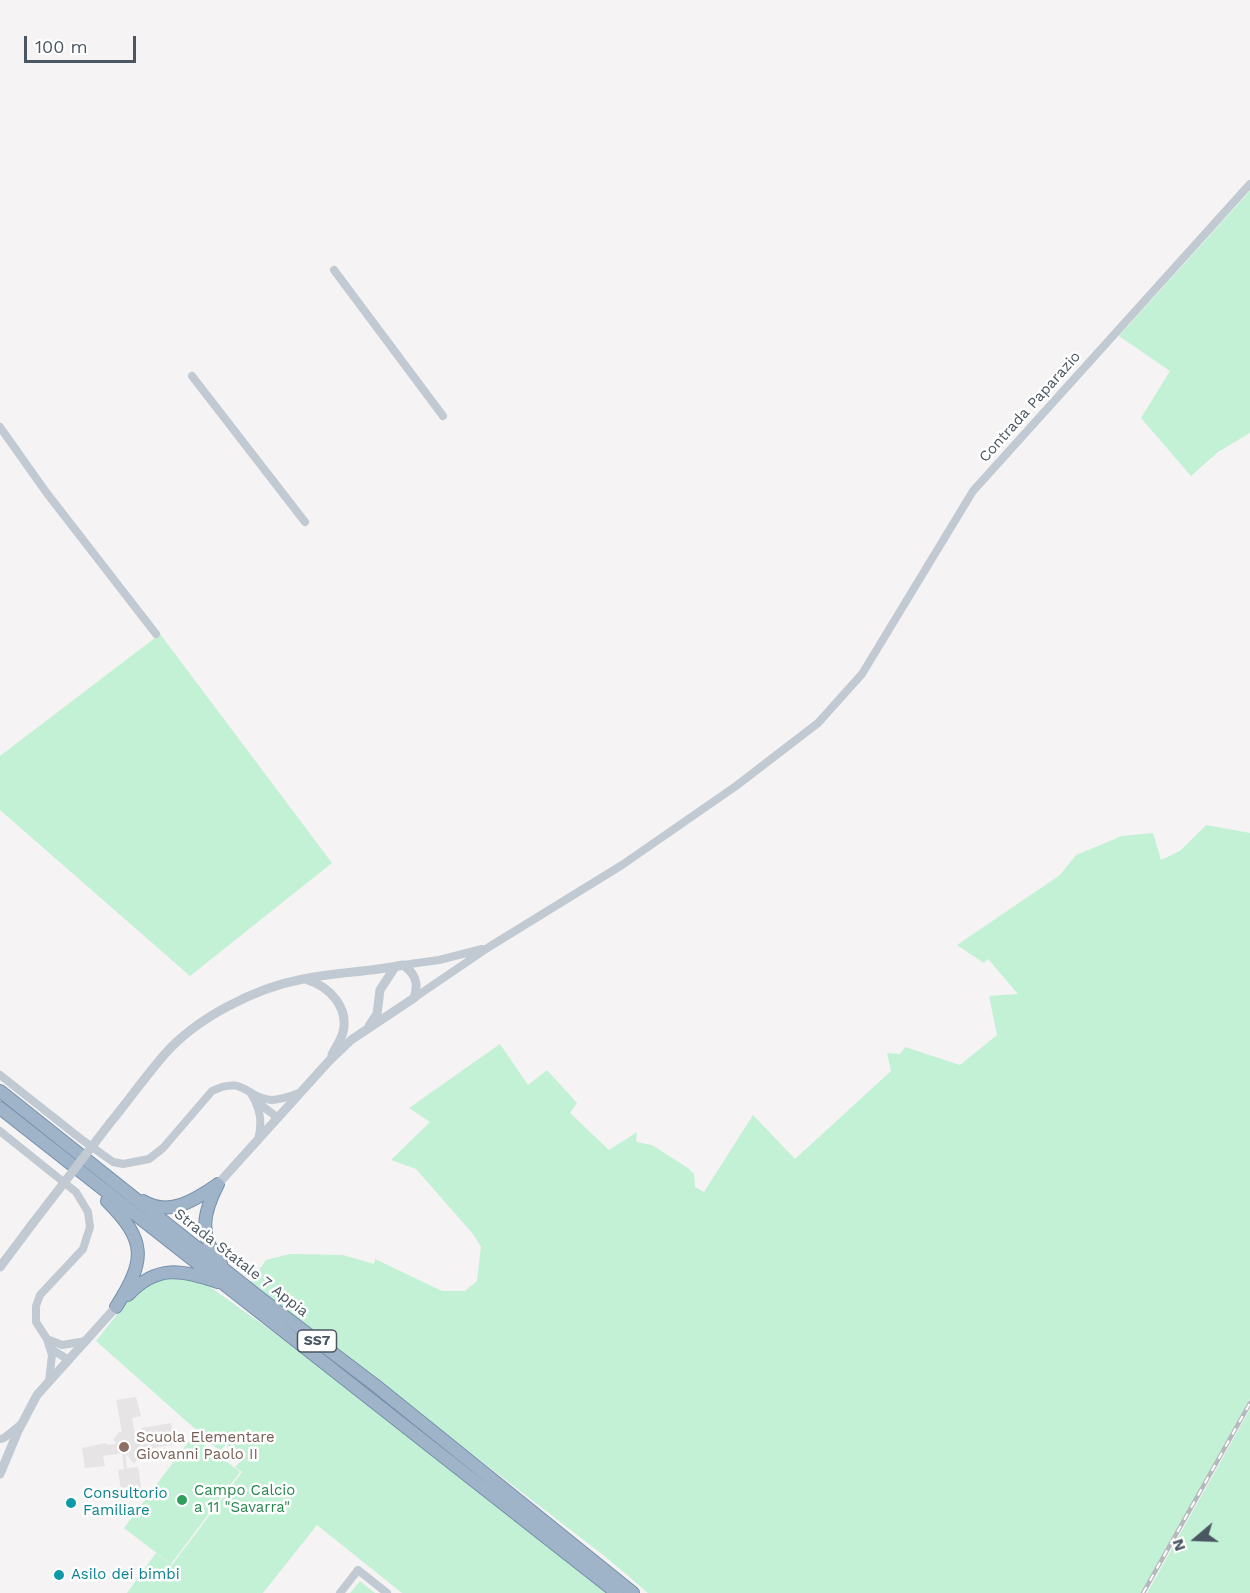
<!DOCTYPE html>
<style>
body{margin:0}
#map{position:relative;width:1250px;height:1593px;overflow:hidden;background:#f5f3f3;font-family:"Work Sans",sans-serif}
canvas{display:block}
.north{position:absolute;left:1166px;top:1509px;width:60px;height:60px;-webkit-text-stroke:4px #fff;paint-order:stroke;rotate:251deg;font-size:16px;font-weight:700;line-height:24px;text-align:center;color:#4a5661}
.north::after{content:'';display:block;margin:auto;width:21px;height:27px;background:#4a5661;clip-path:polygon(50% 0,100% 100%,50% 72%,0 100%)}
.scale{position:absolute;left:24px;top:36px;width:112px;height:27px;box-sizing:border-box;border:3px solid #4a5661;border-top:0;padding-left:8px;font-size:18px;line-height:21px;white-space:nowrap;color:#4a5661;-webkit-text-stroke:4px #fff;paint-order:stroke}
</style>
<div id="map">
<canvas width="1250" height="1593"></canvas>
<div class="north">N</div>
<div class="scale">100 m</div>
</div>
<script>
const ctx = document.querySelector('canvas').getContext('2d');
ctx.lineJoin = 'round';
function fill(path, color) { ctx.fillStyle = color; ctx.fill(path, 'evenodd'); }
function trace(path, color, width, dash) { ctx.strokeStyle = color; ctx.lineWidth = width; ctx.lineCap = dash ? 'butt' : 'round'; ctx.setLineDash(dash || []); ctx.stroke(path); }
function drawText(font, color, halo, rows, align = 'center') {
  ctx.font = font + ' "Work Sans",sans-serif'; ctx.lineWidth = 5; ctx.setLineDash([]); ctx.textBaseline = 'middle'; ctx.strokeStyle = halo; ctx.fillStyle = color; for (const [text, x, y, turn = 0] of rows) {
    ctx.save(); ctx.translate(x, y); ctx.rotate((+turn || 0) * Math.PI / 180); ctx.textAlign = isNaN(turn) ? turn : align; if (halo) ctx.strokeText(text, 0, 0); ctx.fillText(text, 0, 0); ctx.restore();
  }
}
fill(new Path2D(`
 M 136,1397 L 141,1416 L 132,1418 L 135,1435 L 142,1434 L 141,1428 L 171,1423 L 175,1444 L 144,1450 L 134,1464 L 125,1453 L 127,1468 L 138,1467 L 142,1493 L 122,1496 L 118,1470 L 124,1469 L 122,1453 L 103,1456 L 105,1466 L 85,1468 L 82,1448 L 106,1443 L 107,1445 L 115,1444 L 116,1442 L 113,1440 L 119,1432 L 122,1432 L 116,1400 Z`), '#e6e4e5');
fill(new Path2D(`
 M 1250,191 L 1250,433 L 1218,452 L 1191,476 L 1141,418 L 1170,371 L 1119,336 Z
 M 160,634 L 332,863 L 190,976 L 0,810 L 0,756 Z
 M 1206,825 L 1250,833 L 1250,1399 L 1141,1593 L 648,1593 L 607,1558 L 250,1283 L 266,1260 L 290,1254 L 343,1255 L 374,1264 L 375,1259 L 442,1291 L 465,1291 L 477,1281 L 481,1247 L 473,1234 L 416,1169 L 391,1160 L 430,1122 L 409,1108 L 500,1044 L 528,1085 L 547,1070 L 577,1103 L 570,1113 L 609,1150 L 637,1132 L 636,1142 L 652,1145 L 688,1168 L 694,1174 L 695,1187 L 704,1192 L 753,1115 L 795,1159 L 891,1071 L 887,1053 L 900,1054 L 905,1047 L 960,1065 L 997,1035 L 989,996 L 1018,994 L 988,959 L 984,963 L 957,945 L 1060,875 L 1076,855 L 1122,836 L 1153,833 L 1161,860 L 1180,851 Z
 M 170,1274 L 199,1279 L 339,1379 L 608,1593 L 402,1593 L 317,1525 L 263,1593 L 127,1593 L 156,1553 L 172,1565 L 242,1472 L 235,1467 L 243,1459 L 226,1444 L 220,1451 L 96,1341 L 139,1287 Z
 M 1250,1409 L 1250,1593 L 1147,1593 Z
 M 193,1436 L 240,1472 L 171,1564 L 124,1528 Z
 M 360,1581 L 375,1593 L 350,1593 Z`), '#c3f1d5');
const trunk = new Path2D(`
 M 0,1091 L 255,1294 L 375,1385 L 633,1593
 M 0,1108 L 617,1593
 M 218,1184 C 203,1213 198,1236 221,1263
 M 107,1201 C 147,1241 146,1260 116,1307
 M 143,1201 C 169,1217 195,1200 217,1185
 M 128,1295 C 157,1264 182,1270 218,1282`);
trace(trunk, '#7690ad', 14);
trace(new Path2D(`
 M 334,270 L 443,416
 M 192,376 L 305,522
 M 0,427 L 46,492 L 156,634
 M 403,965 L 439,960 L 482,949
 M 414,998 L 489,947 L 622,865 L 736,786 L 818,723 L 862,674 L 973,491 L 1250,184
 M 0,1075 L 81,1139 L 113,1162 L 123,1164 L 149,1159 L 163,1148 L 212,1091 C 244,1075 246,1098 271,1100 C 280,1100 291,1096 299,1093
 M 250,1092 C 260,1108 263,1121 258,1140
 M 257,1102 L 278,1118
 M 0,1131 L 76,1192 L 88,1212 L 90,1227 L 83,1249 L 40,1295 L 36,1306 L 36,1322 L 47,1339 L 52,1355 L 49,1381
 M 47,1339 L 62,1345 L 86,1341
 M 51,1349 L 69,1360
 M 0,1439 L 4,1438 L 20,1425
 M 340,1593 L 358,1570 L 387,1593`), '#c1cad2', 8);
trace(new Path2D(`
 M 308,980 C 330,987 349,1008 343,1032 C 341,1040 335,1048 332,1055
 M 369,1026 L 377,1014 L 380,990 L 395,967
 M 110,1123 C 128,1101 145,1077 164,1055 C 196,1018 255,988 303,979 C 336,972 370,972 403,965 C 416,974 419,984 414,998 L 351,1040 L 329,1061 L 218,1184
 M 0,1267 L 33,1223
 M 0,1474 L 18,1431 L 37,1395 L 116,1307`), '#c1cad2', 9);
trace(trunk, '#9fb4c9', 12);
const rail = new Path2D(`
 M 1143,1593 L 1250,1403`);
trace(rail, '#b5b8bd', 4.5);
trace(rail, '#fff', 2, [7]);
trace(new Path2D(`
 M 33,1223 L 110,1123`), '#c1cad2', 9);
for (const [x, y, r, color] of [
 [124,1447,6,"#8d6e63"],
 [182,1500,6,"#2e9e5b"],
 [71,1503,6,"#0f9aa8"],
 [59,1575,6,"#0f9aa8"]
]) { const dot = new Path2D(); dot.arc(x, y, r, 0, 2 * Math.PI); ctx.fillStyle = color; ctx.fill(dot); trace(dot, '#fff', 2); }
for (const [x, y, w] of [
 [317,1341,39]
]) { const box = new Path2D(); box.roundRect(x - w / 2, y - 11, w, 22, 4.5); ctx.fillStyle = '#fff'; ctx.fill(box); trace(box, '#4a5661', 1.5); }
drawText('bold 14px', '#4a5661', null, [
 ["SS7",317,1341]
]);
drawText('15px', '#4a5661', '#fff', [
 ["Contrada Paparazio",1030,407,-48],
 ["Strada Statale 7 Appia",241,1263,38]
]);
drawText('15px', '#785e54', '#fff', [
 ["Scuola Elementare",136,1438],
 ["Giovanni Paolo II",136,1455]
], 'left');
drawText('15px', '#27864d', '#fff', [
 ["Campo Calcio",194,1491],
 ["a 11 \"Savarra\"",194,1508]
], 'left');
drawText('15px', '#0d838f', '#fff', [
 ["Consultorio",83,1494],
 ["Familiare",83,1511],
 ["Asilo dei bimbi",71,1575]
], 'left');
</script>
